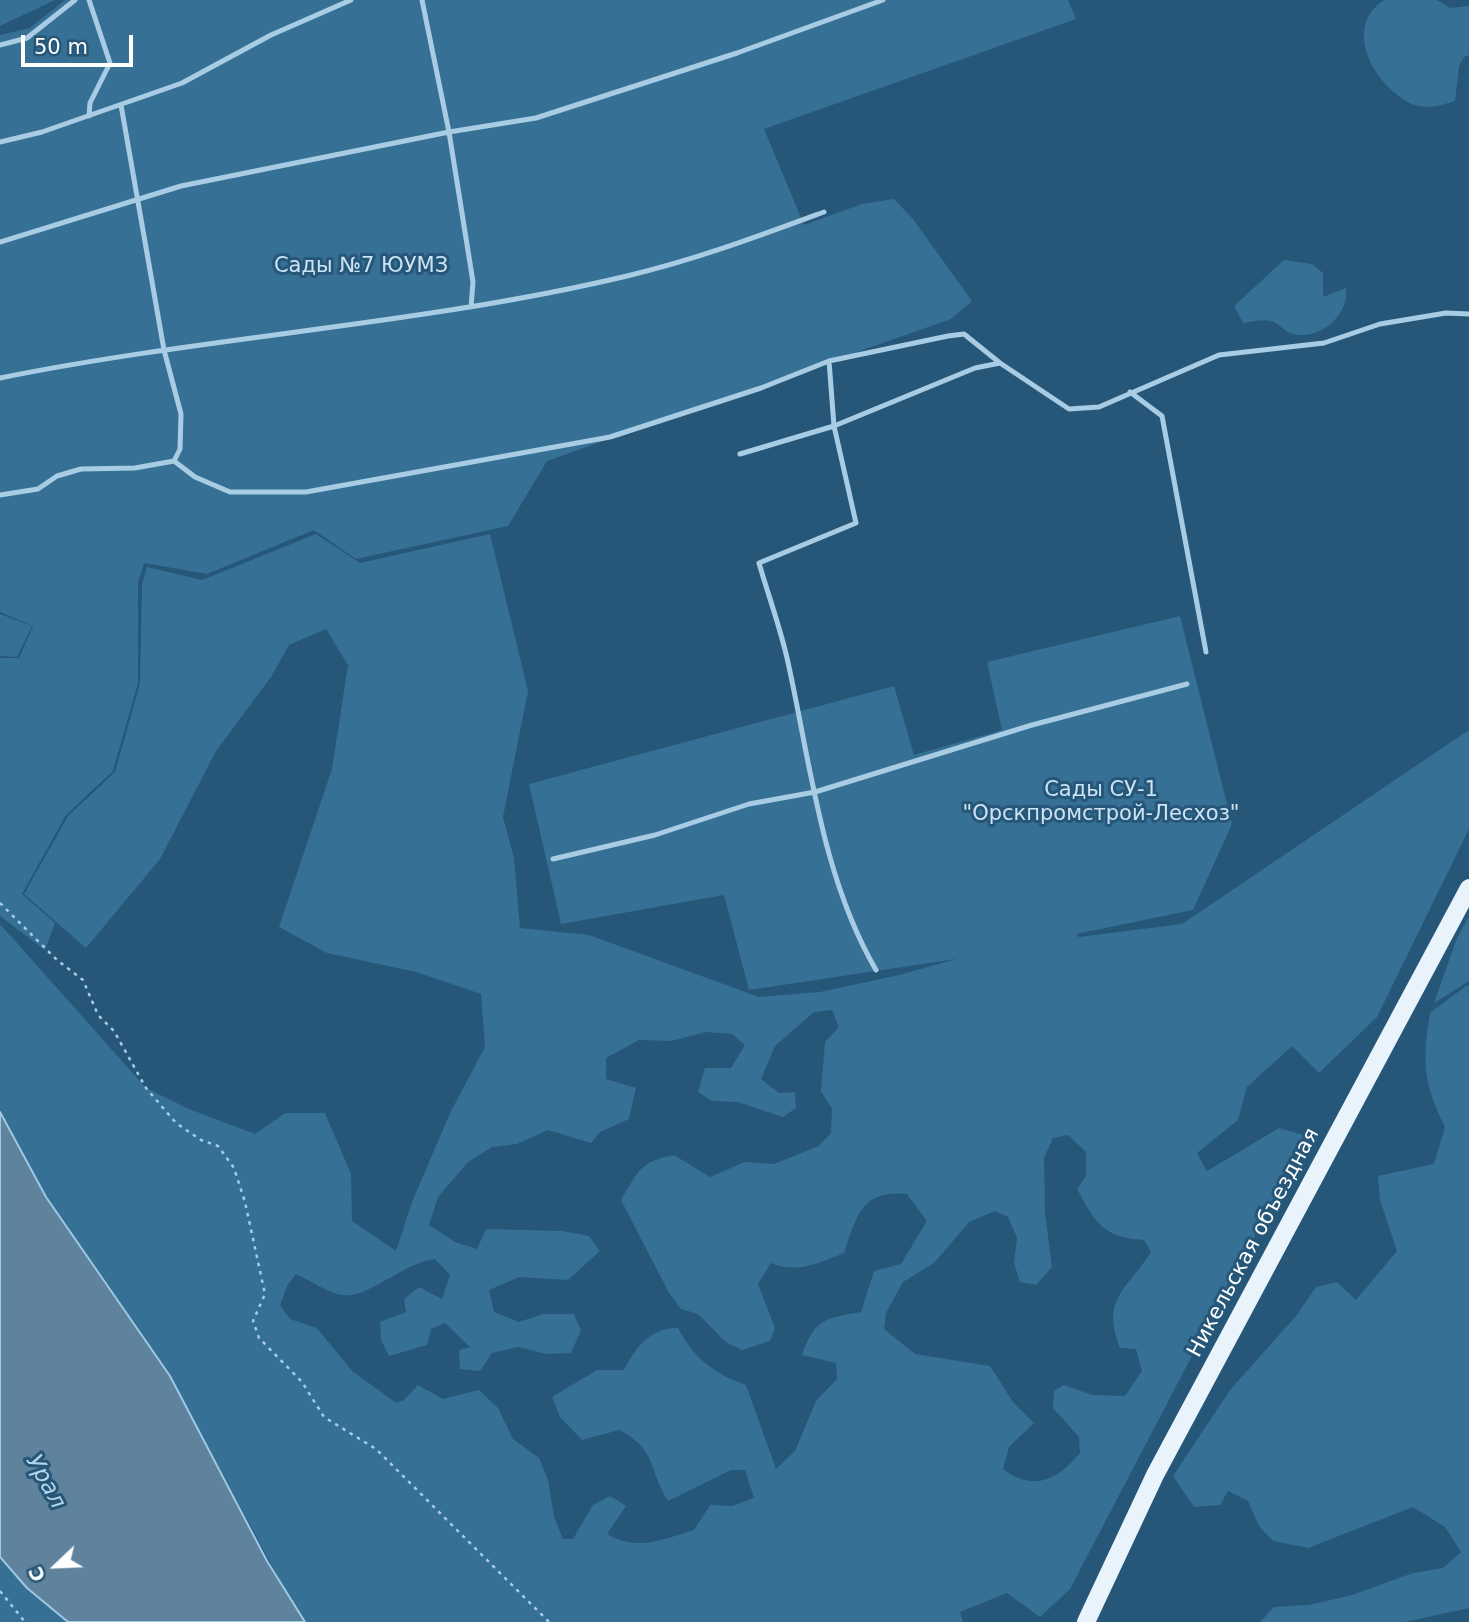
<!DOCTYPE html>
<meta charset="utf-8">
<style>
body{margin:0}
#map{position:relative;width:1469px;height:1622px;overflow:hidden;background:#265779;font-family:"DejaVu Sans",sans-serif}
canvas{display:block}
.north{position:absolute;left:21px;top:1531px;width:70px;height:70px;-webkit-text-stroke:5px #265779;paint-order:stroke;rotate:247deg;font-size:19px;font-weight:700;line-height:28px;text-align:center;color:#fff}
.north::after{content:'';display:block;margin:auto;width:24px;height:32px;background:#fff;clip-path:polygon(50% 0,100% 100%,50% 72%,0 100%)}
.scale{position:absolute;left:21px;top:35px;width:112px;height:32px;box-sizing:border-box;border:4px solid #fff;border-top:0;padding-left:9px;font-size:21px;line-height:24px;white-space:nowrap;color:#fff;-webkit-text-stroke:5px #265779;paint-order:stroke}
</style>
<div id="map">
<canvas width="1469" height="1622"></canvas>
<div class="north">С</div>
<div class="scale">50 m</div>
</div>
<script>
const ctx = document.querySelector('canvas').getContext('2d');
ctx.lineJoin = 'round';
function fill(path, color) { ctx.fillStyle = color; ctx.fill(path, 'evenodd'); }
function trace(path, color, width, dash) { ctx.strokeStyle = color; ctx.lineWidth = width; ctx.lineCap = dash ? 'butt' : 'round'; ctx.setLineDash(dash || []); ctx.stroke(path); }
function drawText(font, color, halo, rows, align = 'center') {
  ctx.font = font + ' "DejaVu Sans",sans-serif'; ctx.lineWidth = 6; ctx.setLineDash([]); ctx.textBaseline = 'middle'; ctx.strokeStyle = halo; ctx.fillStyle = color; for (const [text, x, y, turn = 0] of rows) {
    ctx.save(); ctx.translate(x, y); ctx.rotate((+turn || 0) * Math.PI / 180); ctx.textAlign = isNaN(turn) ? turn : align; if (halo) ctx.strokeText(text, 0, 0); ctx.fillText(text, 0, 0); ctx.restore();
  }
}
fill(new Path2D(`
 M 0,0 L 55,0 L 0,26 Z
 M 65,0 L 1068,0 L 1076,19 L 764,129 L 804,225 L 862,204 L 894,199 L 913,219 L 972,301 L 951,319 L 547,461 L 508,526 L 356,559 L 314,530 L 207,574 L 144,563 L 138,583 L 138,683 L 113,771 L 66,815 L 22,894 L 55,923 L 45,950 L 0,916 L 0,658 L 19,658 L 33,626 L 0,612 L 0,35 L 30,28 Z
 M 1384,0 L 1437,0 L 1450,8 L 1469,6 L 1469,55 L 1464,57 L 1459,66 L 1455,101 C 1442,105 1426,110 1412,104 C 1375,87 1341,28 1384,0 Z
 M 1284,260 L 1312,264 L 1323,273 L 1323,297 L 1346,288 C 1350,316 1317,343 1290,333 C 1284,330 1278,323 1271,321 C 1263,319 1251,322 1243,323 L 1234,306 Z
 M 316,534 L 360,563 L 490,534 L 528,691 L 503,817 L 514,858 L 520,928 L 589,935 L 759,997 L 820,992 L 899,975 L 956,959 L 749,990 L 724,895 L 561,924 L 529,784 L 894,686 L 914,755 L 1002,730 L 987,662 L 1180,616 L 1232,824 L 1193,910 L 1076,934 L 1079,937 L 1182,924 L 1469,730 L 1469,829 L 1377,1017 L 1319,1073 L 1292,1046 L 1247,1087 L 1238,1120 L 1197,1153 L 1207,1171 L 1279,1128 L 1307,1136 L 1070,1589 L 1040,1617 L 1007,1593 L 960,1612 L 963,1622 L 305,1622 L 291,1601 L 170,1376 L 46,1197 L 0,1112 L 0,924 L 146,1088 L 189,1109 L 255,1134 L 285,1113 L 325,1113 L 351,1174 L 352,1221 L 396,1251 L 412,1202 L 451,1111 L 485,1047 L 481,994 L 416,972 L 327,953 L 279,927 L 332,769 L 348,665 L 326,629 L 289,645 L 271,677 L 216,751 L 160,859 L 86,948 L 24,894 L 68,816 L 115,772 L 140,683 L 142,584 L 147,567 L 202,580 ZM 832,1010 L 839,1027 L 825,1042 L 821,1091 L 832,1109 L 831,1133 L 819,1146 L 774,1164 L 745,1162 L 710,1177 L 674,1155 C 640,1161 638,1172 621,1200 L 669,1293 L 681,1309 L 698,1314 L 726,1342 L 742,1350 L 770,1341 L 775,1328 L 758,1284 L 771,1263 C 797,1274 819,1263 844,1253 C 857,1216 861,1190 907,1194 L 927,1221 L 901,1264 L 874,1271 L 861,1312 C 826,1318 814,1319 802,1355 L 836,1363 L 837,1379 L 816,1401 L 795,1451 L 776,1469 L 746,1385 C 714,1374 693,1357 678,1328 C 651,1327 635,1348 624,1370 L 597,1370 L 552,1397 L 560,1417 L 582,1440 L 619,1430 C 657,1449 648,1469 668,1501 L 731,1470 L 745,1470 L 754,1498 L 732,1506 L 710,1505 L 694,1530 C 662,1539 639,1552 607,1534 L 626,1506 L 610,1496 L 593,1505 L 573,1539 L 563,1539 L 554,1517 L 548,1480 L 539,1458 L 513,1439 L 498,1408 L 479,1390 L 443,1399 L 418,1385 L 403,1401 L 395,1402 L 352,1371 L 317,1328 L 290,1319 L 280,1305 L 287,1286 L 296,1274 C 310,1280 326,1292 341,1295 C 367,1300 402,1263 435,1259 L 450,1275 L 442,1299 L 419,1287 L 404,1299 L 406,1312 L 380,1322 L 381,1340 L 389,1356 L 427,1345 L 431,1329 L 445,1323 L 470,1347 L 459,1350 L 460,1369 L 480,1371 L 492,1353 L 518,1347 L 546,1354 L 571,1353 L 581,1330 L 574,1314 L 543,1314 L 519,1322 L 494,1312 L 489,1290 L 519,1277 L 568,1280 L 600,1251 L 589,1236 L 562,1231 L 486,1229 L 477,1249 L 455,1242 L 429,1225 L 438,1197 L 468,1162 L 492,1147 L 517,1144 L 548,1130 L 591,1143 L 600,1132 L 629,1119 L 636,1088 L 606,1079 L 606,1058 L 639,1040 L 671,1041 L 706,1032 L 732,1034 L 745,1045 L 731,1068 L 705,1068 L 698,1092 L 712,1101 L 738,1102 L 783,1117 L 796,1108 L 795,1092 L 779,1093 L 761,1079 L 775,1046 L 814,1012 ZM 1068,1135 L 1086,1152 L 1086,1176 L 1077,1189 C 1096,1224 1103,1237 1144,1240 L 1151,1252 C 1126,1291 1101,1298 1120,1348 L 1136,1349 L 1142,1371 L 1125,1396 L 1092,1395 L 1064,1385 L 1054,1391 L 1053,1408 L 1079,1437 L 1080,1453 C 1058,1480 1033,1492 1003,1469 L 1009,1447 L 1034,1423 L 1013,1402 L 990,1366 L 915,1354 L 884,1329 L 886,1313 L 903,1282 L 934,1263 L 969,1222 L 995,1211 L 1008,1217 L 1017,1238 L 1014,1263 L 1020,1282 L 1036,1285 L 1052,1267 L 1045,1213 L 1044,1158 L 1053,1138 Z
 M 0,614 L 32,626 L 17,657 L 0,656 Z
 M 1469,916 L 1469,981 L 1434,1003 L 1457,938 Z
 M 1466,986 L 1469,986 L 1469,1608 L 1405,1622 L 1260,1622 L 1274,1607 L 1309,1605 L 1352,1595 L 1413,1573 L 1443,1568 L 1461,1552 L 1445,1527 L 1413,1507 L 1308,1548 L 1273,1541 L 1259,1526 L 1248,1501 L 1228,1491 L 1220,1505 L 1194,1507 L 1173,1476 L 1230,1390 L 1296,1316 L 1316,1287 L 1337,1282 L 1356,1300 L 1397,1251 L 1380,1200 L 1378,1176 L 1434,1164 L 1445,1127 C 1423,1082 1422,1062 1430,1013 Z
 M 0,1557 L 27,1588 L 68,1622 L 0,1622 Z`), '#367094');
const water = new Path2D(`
 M 0,1112 L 46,1197 L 170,1376 L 267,1561 L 305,1622 L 68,1622 L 27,1588 L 0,1557 Z`);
fill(water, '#5f839c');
trace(water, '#9dc9e4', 2);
trace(new Path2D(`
 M 0,903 L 57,960 L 83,980 L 98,1015 L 114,1031 L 146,1088 L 176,1123 L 201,1140 L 218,1146 L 234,1168 L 245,1202 L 265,1294 L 253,1321 L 259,1338 L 302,1382 L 324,1417 L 376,1449 L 549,1622
 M 0,1591 L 25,1622`), '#a8cce3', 2.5, [3.5, 5]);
trace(new Path2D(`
 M 89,0 L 110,63 L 90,103 L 89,116
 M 422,0 L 449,132 L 473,282 L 471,307
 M 0,45 L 27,38 L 75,0
 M 121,105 L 164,350 L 181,414 L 180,449 L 174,461
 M 0,142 L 42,132 L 182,83 L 271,35 L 351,0
 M 0,242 L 181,186 L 449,132 L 536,118 L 737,53 L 883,0
 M 829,361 L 834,426 L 856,523 L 759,563 C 769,598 782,632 789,667 C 811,768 823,879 876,970
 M 0,378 C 208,336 421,325 627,276 C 695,260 759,236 824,212
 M 1130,392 L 1162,416 L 1206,652
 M 740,454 L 834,426 L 975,368 L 1000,363 L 1069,409 L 1099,407 L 1219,355 L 1324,343 L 1380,324 L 1446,313 L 1469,314
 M 0,495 L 38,489 L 57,476 L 81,469 L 135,468 L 174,461 L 195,477 L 230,492 L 306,492 L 610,437 L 761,388 L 829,361 L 948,336 L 964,334 L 1000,363
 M 553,859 L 655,835 L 749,804 L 815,792 L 1032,725 L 1187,684`), '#a8cce3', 5);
trace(new Path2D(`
 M 1086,1622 L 1155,1475 L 1469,888`), '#e8f3fc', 18);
drawText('21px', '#cbe3f3', '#265779', [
 ["Сады №7 ЮУМЗ",361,267],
 ["Сады СУ-1",1101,791],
 ["\"Орскпромстрой-Лесхоз\"",1101,815]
]);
drawText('21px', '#fff', '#265779', [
 ["Никельская объездная",1254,1243,-62]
]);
drawText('italic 23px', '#b3d6eb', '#265779', [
 ["Урал",45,1482,61]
]);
</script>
